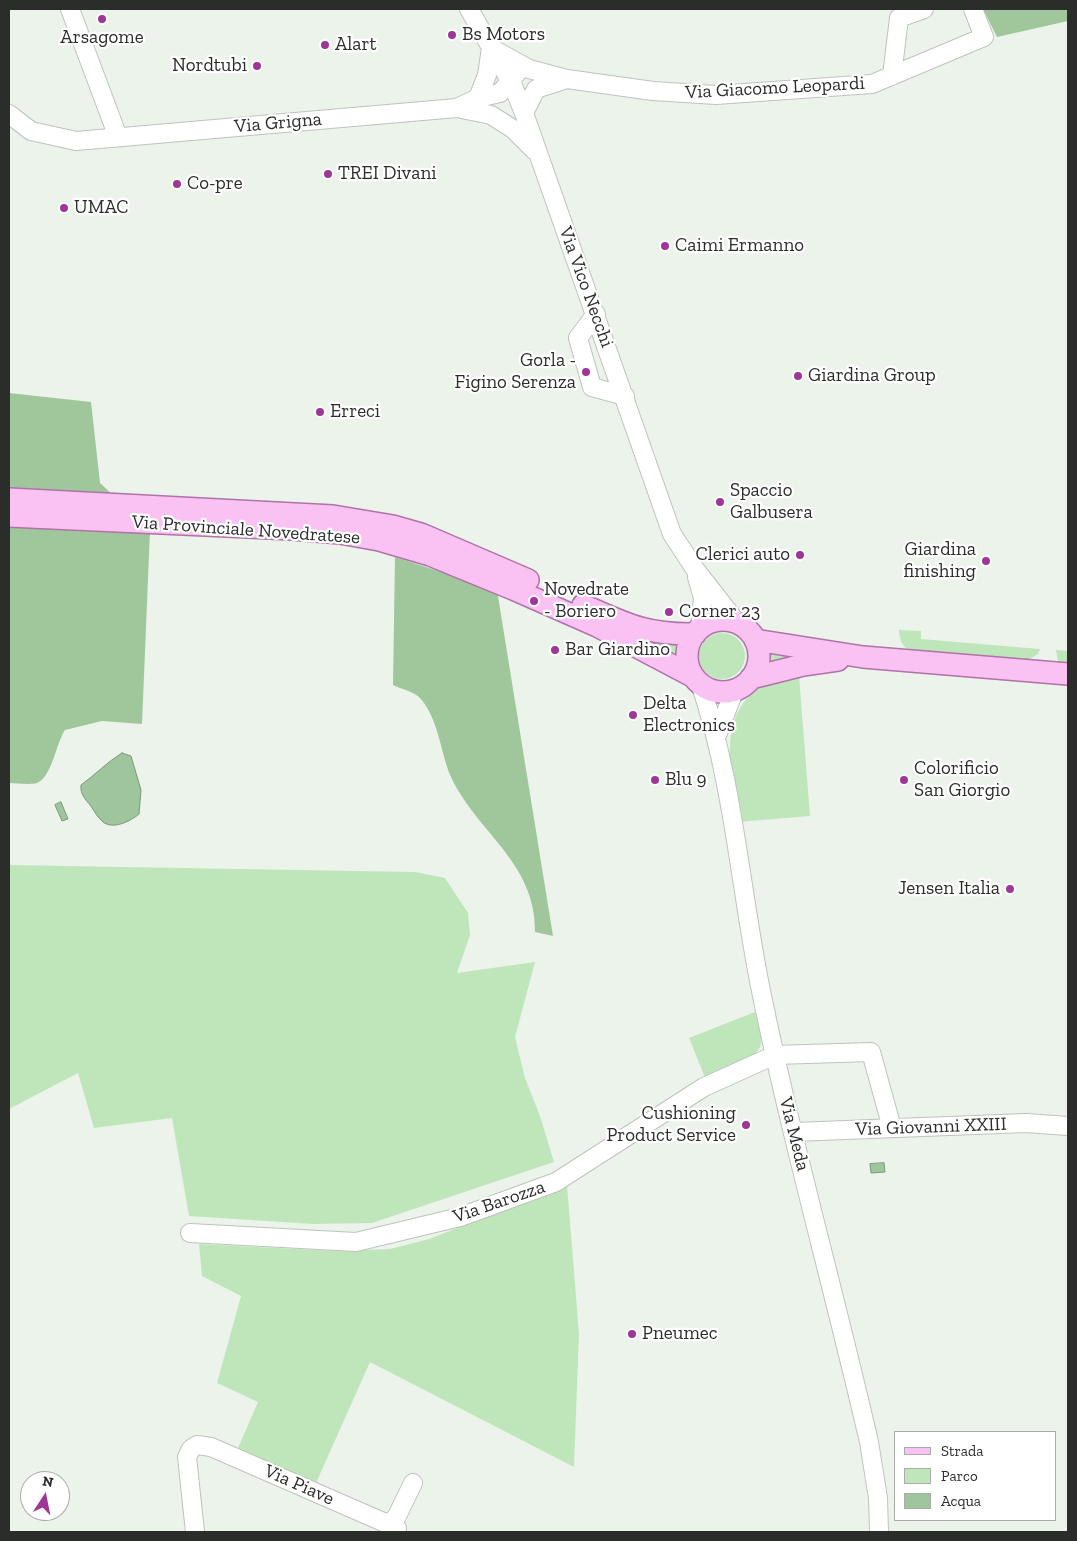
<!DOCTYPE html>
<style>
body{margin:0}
#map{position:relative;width:1077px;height:1541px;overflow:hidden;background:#ecf3eb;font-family:"Zilla Slab",serif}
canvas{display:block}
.frame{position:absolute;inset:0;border:10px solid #2a2d2a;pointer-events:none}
.legend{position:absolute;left:894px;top:1431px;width:162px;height:90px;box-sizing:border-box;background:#fff;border:1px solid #aaabaa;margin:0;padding:6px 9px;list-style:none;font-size:15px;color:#2a2d2a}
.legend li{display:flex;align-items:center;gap:10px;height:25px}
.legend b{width:25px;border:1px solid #aaabaa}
.north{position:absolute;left:20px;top:1471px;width:50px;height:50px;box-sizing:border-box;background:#fff;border:1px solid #aaabaa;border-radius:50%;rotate:11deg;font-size:14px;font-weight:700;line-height:20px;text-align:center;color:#2a2d2a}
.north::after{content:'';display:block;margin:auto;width:18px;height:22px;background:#9f3597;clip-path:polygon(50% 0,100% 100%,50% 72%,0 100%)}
</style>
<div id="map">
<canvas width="1077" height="1541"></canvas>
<div class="frame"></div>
<ul class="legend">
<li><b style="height:6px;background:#fac2f3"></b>Strada</li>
<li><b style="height:14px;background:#bfe6bb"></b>Parco</li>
<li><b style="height:14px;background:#9fc59c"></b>Acqua</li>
</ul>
<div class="north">N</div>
</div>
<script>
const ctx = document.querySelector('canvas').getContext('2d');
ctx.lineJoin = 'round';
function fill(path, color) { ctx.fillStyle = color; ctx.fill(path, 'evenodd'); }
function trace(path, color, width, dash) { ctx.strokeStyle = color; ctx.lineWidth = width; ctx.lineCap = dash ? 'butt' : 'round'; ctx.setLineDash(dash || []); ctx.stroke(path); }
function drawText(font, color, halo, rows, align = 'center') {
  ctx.font = font + ' "Zilla Slab",serif'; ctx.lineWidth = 4.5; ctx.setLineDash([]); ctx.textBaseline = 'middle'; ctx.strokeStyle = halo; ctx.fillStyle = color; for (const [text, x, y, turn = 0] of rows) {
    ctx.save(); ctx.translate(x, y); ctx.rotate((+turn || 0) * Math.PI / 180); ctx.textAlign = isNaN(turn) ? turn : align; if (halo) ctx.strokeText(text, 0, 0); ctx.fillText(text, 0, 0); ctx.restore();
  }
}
fill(new Path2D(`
 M 899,630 L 921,631 L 921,639 L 1040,649 L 1038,654 L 1027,661 L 913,653 C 902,647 900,642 899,630 Z
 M699 656a23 23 0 1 1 46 0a23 23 0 1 1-46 0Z
 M 643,642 L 680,644 L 679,661 Z
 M 768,646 L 828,656 L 768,664 L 770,655 Z
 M 1056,650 L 1068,651 L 1068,665 L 1058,662 Z
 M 799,675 L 810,816 L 738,822 C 732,775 713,708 769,683 C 778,679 789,677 799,675 Z
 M 9,865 L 415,872 L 445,878 L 468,913 L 470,935 L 457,973 L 535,962 L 515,1037 L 525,1078 L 540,1116 L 554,1162 L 372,1223 L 313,1224 L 189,1216 L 172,1118 L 94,1128 L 78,1073 L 9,1109 Z
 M 755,1012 C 757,1022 764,1038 760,1047 C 754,1061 719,1074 706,1080 L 689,1038 Z
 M 567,1185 L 579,1334 L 574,1467 L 370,1362 L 316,1483 L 238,1448 L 258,1402 L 217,1383 L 241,1296 L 202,1276 L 199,1244 L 336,1251 L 390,1249 L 429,1239 Z`), '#bfe6bb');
fill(new Path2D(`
 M 983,9 L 1068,9 L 1068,21 L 997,37 Z
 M 9,393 L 91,402 L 100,483 L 150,530 L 142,724 L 102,721 L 65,730 C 56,743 52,777 37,783 C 29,785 17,783 9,783 Z
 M 395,557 L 497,590 L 553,936 L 535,932 C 536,862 477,833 451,777 C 440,752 439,719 420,698 C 415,692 401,689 393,685 Z`), '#a0c69c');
const water = new Path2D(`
 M 122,753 L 131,756 L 141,790 L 139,814 C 131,821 113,830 103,822 C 98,818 94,811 91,806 C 85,799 80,794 81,785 C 95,775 107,762 122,753 Z
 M 61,802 L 68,819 L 62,821 L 55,805 Z
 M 884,1163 L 885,1172 L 871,1173 L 870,1164 Z`);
fill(water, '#9fc59c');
trace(water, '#7c977a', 1);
const minor = new Path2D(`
 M 70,9 L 118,137
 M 469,9 L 513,86 L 524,113 L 672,534 L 695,569 L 738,624
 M 892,76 L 899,18 L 924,9
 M 478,98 L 500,93 L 517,73
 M 457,108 L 478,98 L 487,75 L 491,48 L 529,69 L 567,79 L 653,91 L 716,95 L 872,84 L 984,37 L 973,9
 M 524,113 L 536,89 L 567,79
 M 9,114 L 31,131 L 76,141 L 457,108 L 491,115 L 513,129 L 535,151
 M 596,314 L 578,338 L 592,387 L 625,396
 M 697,577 L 703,598 L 700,628
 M 700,683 C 733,781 740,885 760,986 C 791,1139 834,1290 869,1442 L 878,1498 L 879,1532
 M 717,735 L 735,689
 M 794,1132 L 1026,1123 L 1068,1126
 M 190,1233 L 356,1242 L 460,1217 L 556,1182 L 704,1087 L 775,1055 L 871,1052 L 892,1128
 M 387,1524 L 396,1518 L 413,1483
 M 195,1532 L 187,1457 L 191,1449 L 197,1445 L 211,1447 L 397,1528`);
const major = new Path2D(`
 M 9,499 L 333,516 L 393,526 L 421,534 L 528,580
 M 9,516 L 292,529 L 340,533 L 379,540 L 430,555 L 513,589 L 597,626 L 694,677
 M 583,605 C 626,624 646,635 695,634
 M687 656a36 36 0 1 1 72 0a36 36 0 1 1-72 0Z
 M 755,640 L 863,657 L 1068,674
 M 751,678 L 803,665 L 838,660`);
trace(minor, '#bcc4bc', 20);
trace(major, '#af73a7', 24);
trace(minor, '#fff', 18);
trace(major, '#fac2f3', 21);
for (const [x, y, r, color] of [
 [102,19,5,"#9f3597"],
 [452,35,5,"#9f3597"],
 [325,45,5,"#9f3597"],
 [257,66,5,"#9f3597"],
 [328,174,5,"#9f3597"],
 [177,184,5,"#9f3597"],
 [64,208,5,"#9f3597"],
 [665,246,5,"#9f3597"],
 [586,372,5,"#9f3597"],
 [798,376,5,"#9f3597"],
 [320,412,5,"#9f3597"],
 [720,502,5,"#9f3597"],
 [800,555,5,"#9f3597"],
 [986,561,5,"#9f3597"],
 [534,601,5,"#9f3597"],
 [669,612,5,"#9f3597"],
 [555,650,5,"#9f3597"],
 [633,715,5,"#9f3597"],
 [655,780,5,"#9f3597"],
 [904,780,5,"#9f3597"],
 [1010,889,5,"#9f3597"],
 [746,1125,5,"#9f3597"],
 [632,1334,5,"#9f3597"]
]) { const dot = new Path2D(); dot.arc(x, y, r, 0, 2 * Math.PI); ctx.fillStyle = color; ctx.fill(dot); trace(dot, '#fff', 2); }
drawText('19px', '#2a2d2a', '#fff', [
 ["Bs Motors",462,35],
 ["Arsagome",102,38,"center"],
 ["Alart",335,45],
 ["Nordtubi",247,66,"right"],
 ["TREI Divani",338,174],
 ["Co-pre",187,184],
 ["UMAC",74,208],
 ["Caimi Ermanno",675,246],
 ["Gorla -",576,361,"right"],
 ["Figino Serenza",576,383,"right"],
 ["Giardina Group",808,376],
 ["Erreci",330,412],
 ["Spaccio",730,491],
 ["Galbusera",730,513],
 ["Giardina",976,550,"right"],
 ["finishing",976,572,"right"],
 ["Clerici auto",790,555,"right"],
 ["Novedrate",544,590],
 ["- Boriero",544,612],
 ["Corner 23",679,612],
 ["Bar Giardino",565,650],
 ["Delta",643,704],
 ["Electronics",643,726],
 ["Colorificio",914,769],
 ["San Giorgio",914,791],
 ["Blu 9",665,780],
 ["Jensen Italia",1000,889,"right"],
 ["Cushioning",736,1114,"right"],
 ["Product Service",736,1136,"right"],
 ["Pneumec",642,1334]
], 'left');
drawText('19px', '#2a2d2a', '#fff', [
 ["Via Giacomo Leopardi",775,88,-3],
 ["Via Grigna",278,123,-5],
 ["Via Vico Necchi",586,287,70],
 ["Via Provinciale Novedratese",246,530,4],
 ["Via Giovanni XXIII",931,1127,-2],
 ["Via Meda",794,1134,76],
 ["Via Barozza",499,1202,-19],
 ["Via Piave",299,1485,24]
]);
</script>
